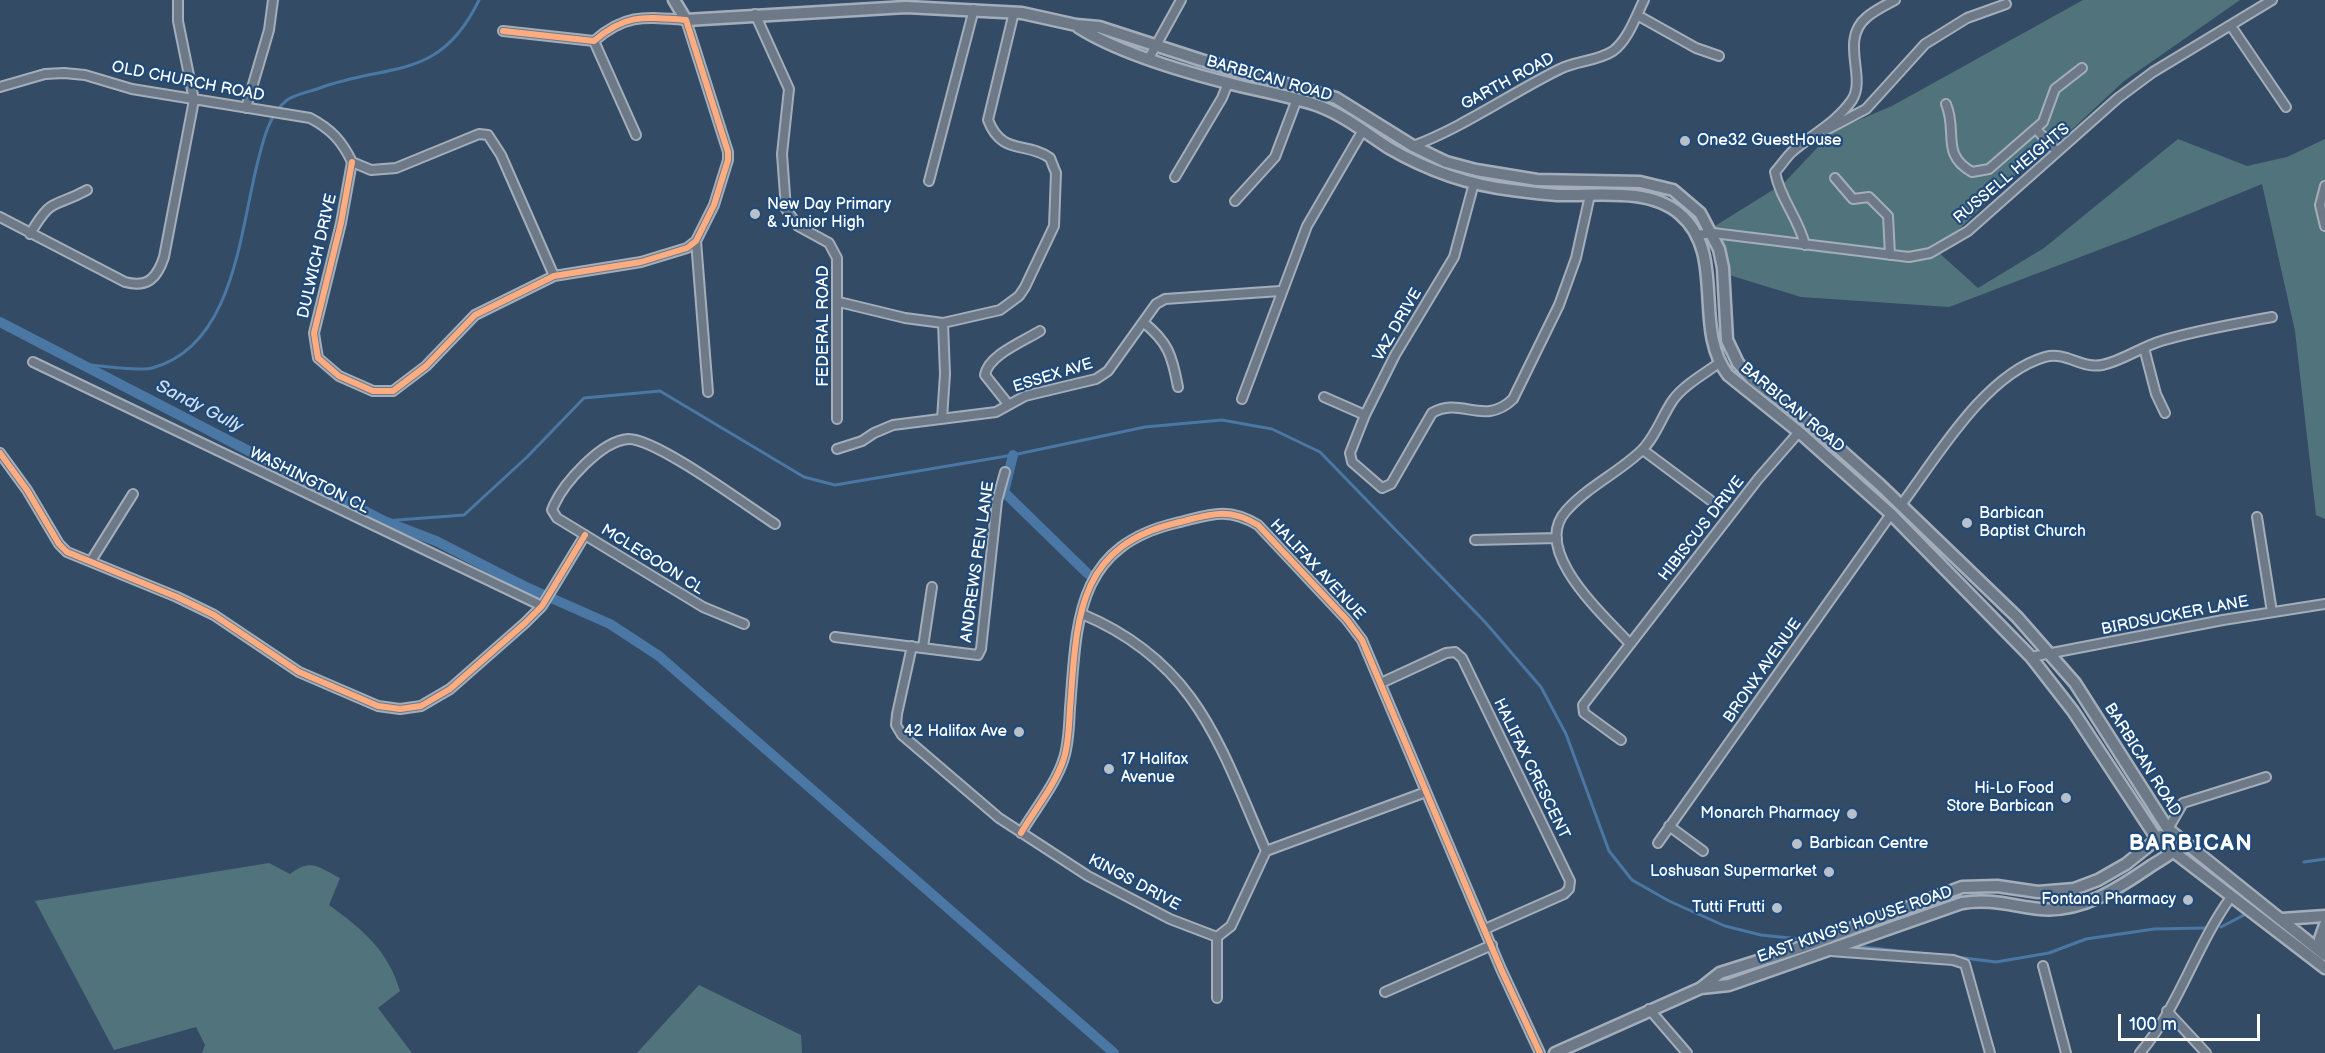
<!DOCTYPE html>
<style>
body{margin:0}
#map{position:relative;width:2325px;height:1053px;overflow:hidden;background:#344b65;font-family:"Balsamiq Sans",sans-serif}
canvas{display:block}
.scale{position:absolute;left:2118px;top:1014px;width:142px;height:27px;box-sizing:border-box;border:3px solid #fff;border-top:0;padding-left:8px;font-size:18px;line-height:21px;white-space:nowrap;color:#fff;-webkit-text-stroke:4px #1f4a7a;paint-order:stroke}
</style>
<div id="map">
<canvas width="2325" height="1053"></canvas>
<div class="scale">100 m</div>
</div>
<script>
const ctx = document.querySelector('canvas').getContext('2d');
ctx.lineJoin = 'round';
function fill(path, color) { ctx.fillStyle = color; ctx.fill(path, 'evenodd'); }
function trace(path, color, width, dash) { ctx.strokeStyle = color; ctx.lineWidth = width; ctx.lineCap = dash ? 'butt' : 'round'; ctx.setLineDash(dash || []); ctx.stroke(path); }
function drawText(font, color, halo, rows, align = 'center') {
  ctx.font = font + ' "Balsamiq Sans",sans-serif'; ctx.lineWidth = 4.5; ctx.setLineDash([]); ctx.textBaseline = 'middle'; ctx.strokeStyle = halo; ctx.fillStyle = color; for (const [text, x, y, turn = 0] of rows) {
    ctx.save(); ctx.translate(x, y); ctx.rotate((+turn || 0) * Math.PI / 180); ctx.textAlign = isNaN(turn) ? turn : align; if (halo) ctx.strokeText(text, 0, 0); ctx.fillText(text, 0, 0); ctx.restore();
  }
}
fill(new Path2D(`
 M 2083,0 L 2240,0 L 2124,81 L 2065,136 L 2007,182 L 1937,251 L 1978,288 L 2044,248 L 2178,139 L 2247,166 L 2287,157 L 2325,139 L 2325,519 L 2316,515 L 2295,331 L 2262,184 L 2130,238 L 1949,307 L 1801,297 L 1729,275 L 1715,226 L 1784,183 L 1833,131 L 1892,106 Z
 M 269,863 L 290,874 C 312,858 317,867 340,878 L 329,905 C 362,929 388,950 400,991 L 378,1008 L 412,1053 L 202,1053 L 205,1045 L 196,1027 L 114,1050 L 35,901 Z
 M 699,985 L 801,1035 L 802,1053 L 637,1053 Z`), '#51747c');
trace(new Path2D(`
 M 79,364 C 97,365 137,372 152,368 C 235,346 240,229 258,161 C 263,141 269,114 287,100 C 294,95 308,92 317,89 C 388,62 439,83 479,0
 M 384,521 L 464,515 L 527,457 L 584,398 L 660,391 L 804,477 L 835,485 L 1013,455 L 1145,427 L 1222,420 L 1272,429 L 1320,452 L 1485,622 L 1541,687 L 1566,734 L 1609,851 L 1632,880 L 1669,901 L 1725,926 L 1761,935 L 1809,940
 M 2304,862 L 2325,859
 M 2221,927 L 2244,915
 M 1854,946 L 1937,955
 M 1956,957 L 1996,962 L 2049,953 L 2086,939 L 2154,929 L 2205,928`), '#4a77a3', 3);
trace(new Path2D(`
 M 0,322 L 384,521 L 436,541 L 524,586 L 610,624 L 659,656 L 1114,1053
 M 1013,455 L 1004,492 L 1088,574`), '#4a77a3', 10);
const street = new Path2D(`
 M 755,14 L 789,89 L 782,154 L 786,209 L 798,226 L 829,243 L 837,258 L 837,419
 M 1637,15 L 1696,48 L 1719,56
 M 2231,26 L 2286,107
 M 594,41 L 636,135
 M 1149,58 L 1181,0
 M 0,87 L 45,74 L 64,73 L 85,75 L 132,89 L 310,118 C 331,129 342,141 352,162
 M 1946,104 C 1958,132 1940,154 1972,172 L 1989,169 L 2043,122 L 2055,89 L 2082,68
 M 246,108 L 269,30 L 273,0
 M 2036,129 L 2057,152
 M 1826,130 L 1866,109 L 1925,44 L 1967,18 L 2006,4
 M 1413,146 C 1464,127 1511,93 1560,69 C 1576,61 1598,61 1613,51 C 1628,40 1636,16 1644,0
 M 352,162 L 341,223 L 314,333 L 316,346 L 318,358 L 339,376 L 373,391 L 393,391 L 426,366 L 475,315 L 554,276 L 641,262 L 687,248 L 696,241 L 714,205 L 728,160 L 728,152 L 686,20 C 646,17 626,13 594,41 L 503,31
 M 352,162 L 371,170 L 396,168 L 479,134 L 488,135 L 501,155 L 554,276
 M 1175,177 L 1222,98 L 1228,83
 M 1835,178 L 1853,199 L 1869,197 L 1888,216 L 1890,255
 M 929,181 L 974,9
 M 1474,183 L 1454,257 L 1395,355 L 1365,415 L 1350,453 L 1352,462 L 1382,488 L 1391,484 L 1432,413 C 1461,396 1484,427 1513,399 L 1559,305 L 1576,258 L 1590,195
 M 2325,186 L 2320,205 L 2325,226
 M 1235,201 L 1275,157 L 1297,99
 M 0,217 L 125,282 C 148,288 157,278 164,257 L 194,100 L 178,21 L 178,0
 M 30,234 C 53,195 53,209 87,190
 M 1697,235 L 1713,233 L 1909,257 L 1930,253 L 1968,231 L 2118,98 L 2153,72 L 2272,0
 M 696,241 L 708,392
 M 1805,245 C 1799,219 1780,199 1775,172 C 1781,166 1786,157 1793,151 C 1813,134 1837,122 1852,100 C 1867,77 1839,40 1867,17 C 1875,10 1886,5 1895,0
 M 839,302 L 905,318 L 943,323 L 1000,310 L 1019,296 L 1025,287 L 1054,226 L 1056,173 L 1050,158 C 1026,141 1002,156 988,120 L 1014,12
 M 1143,322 C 1168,342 1172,355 1178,387
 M 2144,348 L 2156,394 L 2165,413
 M 33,362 L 542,606
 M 1324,397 L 1365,415
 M 1242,399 L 1307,226 L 1363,130
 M 1008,404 L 985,375 C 988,355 1024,341 1040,331
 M 942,419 L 945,374 L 943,323
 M 837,449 L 862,441 L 874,433 L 893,425 L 996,412 L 1025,396 L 1096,379 L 1108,371 L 1156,304 L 1165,299 L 1280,291
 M 1643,450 L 1710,500
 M 0,453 L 27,490 L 59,544 L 67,552 L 177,597 L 214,615 L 299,672 L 378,706 L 400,709 L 421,706 L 450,689 L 525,623 L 542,606 L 585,535
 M 1901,505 C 1937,457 1985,374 2045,357 C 2066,351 2081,369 2102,365 C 2122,361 2141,347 2161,341 C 2197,330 2235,324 2272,317
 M 2257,517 L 2272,612
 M 1475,540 L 1557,538
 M 91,561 L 133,494
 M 1082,614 C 1197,662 1220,746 1266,851
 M 744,624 L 703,607 L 557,518 L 552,510 L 554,505 C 564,483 601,441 628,439 C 656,438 747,506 775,524
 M 835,637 L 978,655 L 981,649 L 997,501 L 1005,472
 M 1630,644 C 1605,616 1530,551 1566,511 C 1587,487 1618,473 1641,451 C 1655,438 1662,416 1673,400 C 1684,385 1704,374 1719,363
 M 912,646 L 897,714 L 896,725 L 902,735 L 999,818 L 1088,876 L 1170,919 L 1217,937 L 1231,926 L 1266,851 L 1426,792
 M 923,647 L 932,587
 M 2031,657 L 2223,620 L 2325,604
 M 1381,683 L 1446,653 L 1455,652 L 1462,658 L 1570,881 L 1569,889 L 1564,894 L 1485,929
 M 1621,740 L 1584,713 L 1583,705 L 1758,479 L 1799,432
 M 1669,826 L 1703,851
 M 2168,829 L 2183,803 L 2266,777
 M 1021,833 C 1035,809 1056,784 1064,758 C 1069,742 1069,724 1070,708 C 1077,621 1075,547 1176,523 C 1209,515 1227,506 1258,525 L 1347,620 L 1362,640 L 1501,969 L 1540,1053
 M 1658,843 L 1891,514
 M 1217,937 L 1217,998
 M 1830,951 L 1953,960 L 1965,964 L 1990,1053
 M 2043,966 L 2066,1053
 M 1385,992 L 1492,945
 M 1649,1009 L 1687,1053
 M 2167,1011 L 2206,1053
 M 2140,1053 C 2179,1007 2196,945 2231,897`);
const secondary = new Path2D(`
 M 674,0 L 686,20 L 906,7 L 1022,13 L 1076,25 L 1099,27 L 1201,60 L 1336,98 L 1413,146 L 1446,162 L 1476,170 L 1537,180 L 1640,182 L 1673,190 L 1700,213 L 1719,249 L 1723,268 L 1727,340 L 1738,363 L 1752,379 L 1808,421 L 1879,484 L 2017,617 L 2075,683 L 2168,829 L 2325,955
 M 1078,27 C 1120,54 1191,74 1240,86 C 1266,92 1293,97 1319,106 C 1345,116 1366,133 1389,148 C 1427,170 1469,185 1512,190 C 1527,192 1543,194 1558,195 C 1596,196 1649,187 1680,214 C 1727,254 1692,328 1728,375 L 1799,432 L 1891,514 L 2031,657 L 2073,711 L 2157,839 L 2325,968
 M 2282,919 L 2325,916
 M 2322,952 L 2320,939 L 2325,925
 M 1701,988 L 1729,985 L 1962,903 C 1990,898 2013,906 2040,909 C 2082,913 2119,888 2151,866 C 2160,860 2171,855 2177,847
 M 1555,1053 L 1701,988 L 1720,973 L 1802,947 L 1962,887 L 1997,886 L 2038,892 L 2074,889 L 2098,880 L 2126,864 L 2161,836`);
trace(street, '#a4aeba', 12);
trace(secondary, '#a4aeba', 15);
trace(street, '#6d7986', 8);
trace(secondary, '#6d7986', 10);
trace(new Path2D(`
 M 352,162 L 341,223 L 314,333 L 316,346 L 318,358 L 339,376 L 373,391 L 393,391 L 426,366 L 475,315 L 554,276 L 641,262 L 687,248 L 696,241 L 714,205 L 728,160 L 728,152 L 686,20 C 646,17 626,13 594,41 L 503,31
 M 0,453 L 27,490 L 59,544 L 67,552 L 177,597 L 214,615 L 299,672 L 378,706 L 400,709 L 421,706 L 450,689 L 525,623 L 542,606 L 585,535
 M 1021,833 C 1035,809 1056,784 1064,758 C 1069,742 1069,724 1070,708 C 1077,621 1075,547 1176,523 C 1209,515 1227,506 1258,525 L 1347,620 L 1362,640 L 1501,969 L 1540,1053`), '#ffac80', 6);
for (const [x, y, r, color] of [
 [1685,141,6,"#b8c0c9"],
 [755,214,6,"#b8c0c9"],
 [1967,523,6,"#b8c0c9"],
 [1019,732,6,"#b8c0c9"],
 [1109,769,6,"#b8c0c9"],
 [2066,798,6,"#b8c0c9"],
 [1852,814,6,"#b8c0c9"],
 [1797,844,6,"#b8c0c9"],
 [1829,872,6,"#b8c0c9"],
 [2188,900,6,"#b8c0c9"],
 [1777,908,6,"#b8c0c9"]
]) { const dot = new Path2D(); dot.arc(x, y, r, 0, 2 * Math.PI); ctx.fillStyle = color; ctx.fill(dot); trace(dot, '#1f4a7a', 2); }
drawText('16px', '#fff', '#1f4a7a', [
 ["BARBICAN ROAD",1269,79,16],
 ["OLD CHURCH ROAD",188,82,11],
 ["GARTH ROAD",1508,82,-28],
 ["RUSSELL HEIGHTS",2012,174,-40],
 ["DULWICH DRIVE",318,256,-77],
 ["VAZ DRIVE",1398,325,-60],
 ["FEDERAL ROAD",824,326,-90],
 ["ESSEX AVE",1053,376,-17],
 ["BARBICAN ROAD",1792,408,40],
 ["WASHINGTON CL",309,481,26],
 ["HIBISCUS DRIVE",1702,529,-52],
 ["MCLEGOON CL",652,560,32],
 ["ANDREWS PEN LANE",978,562,-82],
 ["HALIFAX AVENUE",1317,570,47],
 ["BIRDSUCKER LANE",2175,616,-11],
 ["BRONX AVENUE",1763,671,-55],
 ["BARBICAN ROAD",2142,760,58],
 ["HALIFAX CRESCENT",1531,769,64],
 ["KINGS DRIVE",1134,883,28],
 ["EAST KING'S HOUSE ROAD",1855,925,-19]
]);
drawText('16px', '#fff', '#1f4a7a', [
 ["One32 GuestHouse",1697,141,"left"],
 ["New Day Primary",767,205,"left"],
 ["& Junior High",767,223,"left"],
 ["Barbican",1979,514,"left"],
 ["Baptist Church",1979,532,"left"],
 ["42 Halifax Ave",1007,732],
 ["17 Halifax",1121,760,"left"],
 ["Avenue",1121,778,"left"],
 ["Hi-Lo Food",2054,789],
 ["Store Barbican",2054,807],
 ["Monarch Pharmacy",1840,814],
 ["Barbican Centre",1809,844,"left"],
 ["Loshusan Supermarket",1817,872],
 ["Fontana Pharmacy",2176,900],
 ["Tutti Frutti",1765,908]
], 'right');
drawText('italic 18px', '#d2deea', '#1f4a7a', [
 ["Sandy Gully",199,407,27]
]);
ctx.letterSpacing = '1.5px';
drawText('bold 22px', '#fff', '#1f4a7a', [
 ["BARBICAN",2191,844]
]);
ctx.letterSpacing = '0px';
</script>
